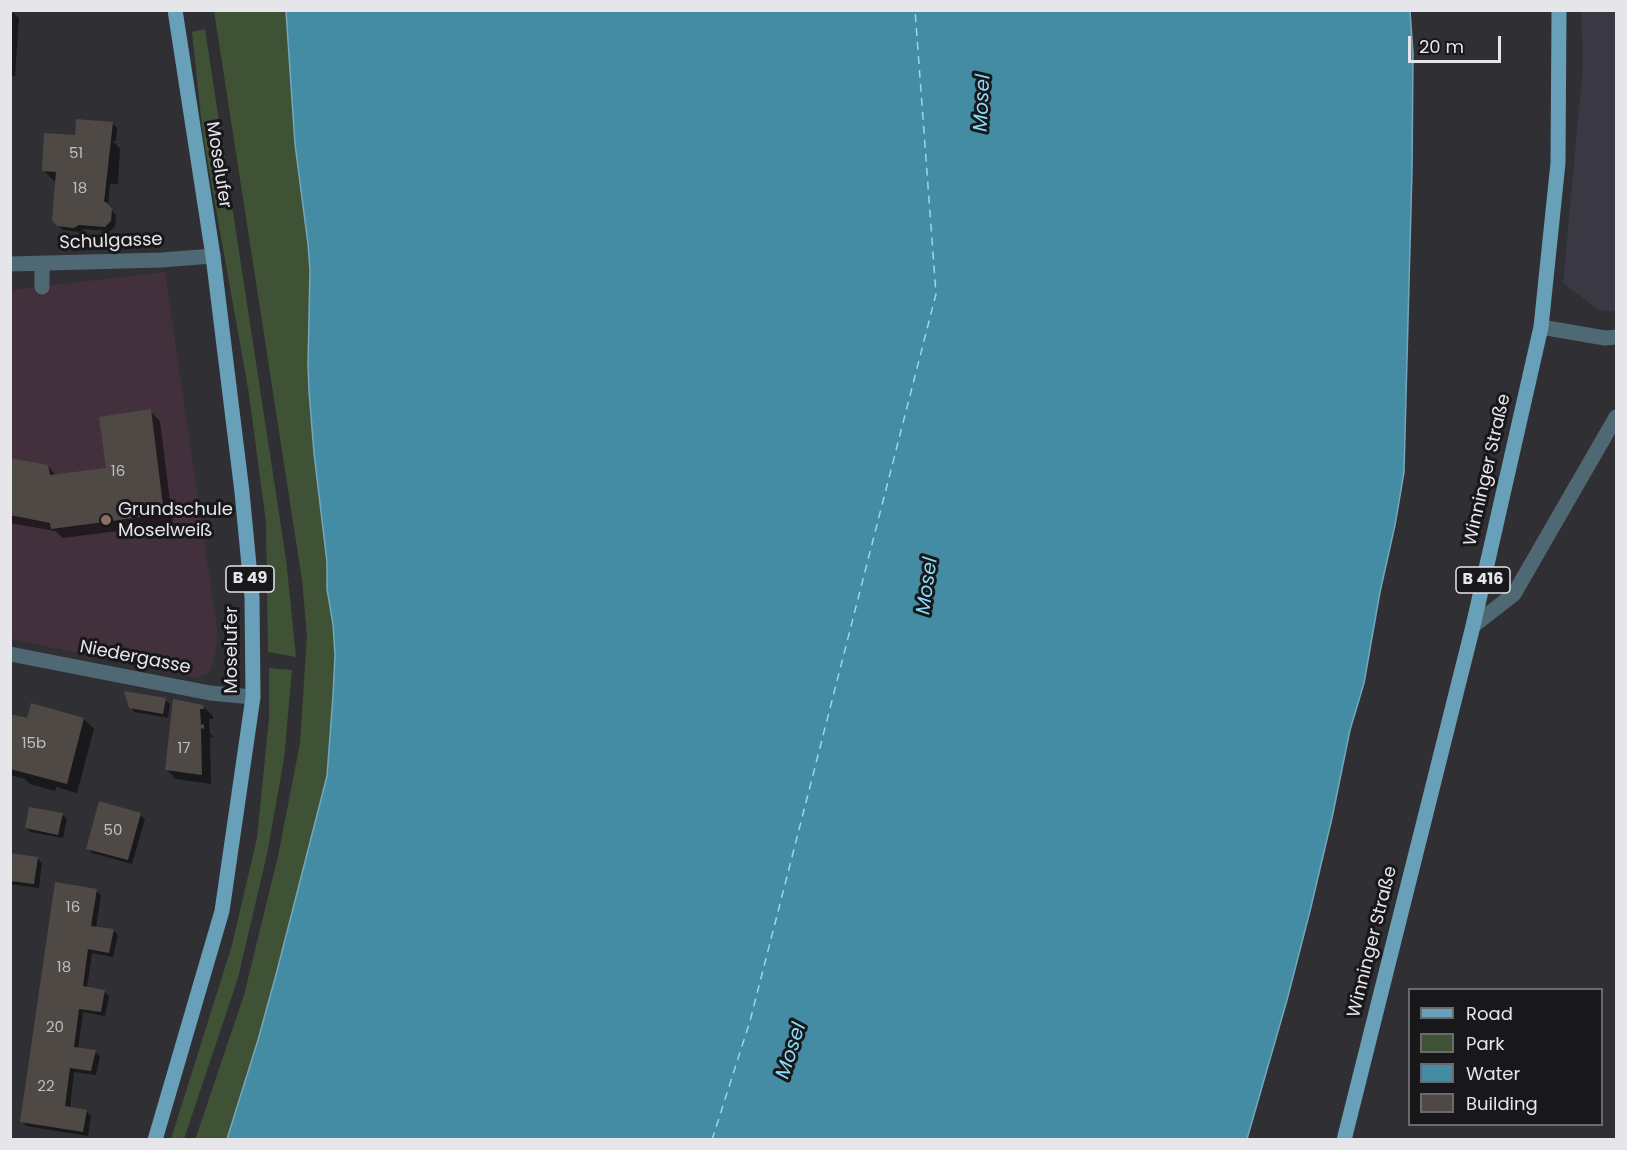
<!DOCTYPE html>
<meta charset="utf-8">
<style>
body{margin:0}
#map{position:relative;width:1627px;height:1150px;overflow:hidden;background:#302f34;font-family:Poppins,sans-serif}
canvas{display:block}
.frame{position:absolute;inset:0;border:12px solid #e6e5e9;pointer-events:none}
.legend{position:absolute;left:1408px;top:988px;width:195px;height:138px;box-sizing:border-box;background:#18171a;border:2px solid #6a696d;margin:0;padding:8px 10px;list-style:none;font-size:18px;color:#e6e5e9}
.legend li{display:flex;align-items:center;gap:12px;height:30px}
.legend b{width:30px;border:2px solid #6a696d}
.scale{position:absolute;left:1408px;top:36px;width:93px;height:27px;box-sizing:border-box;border:3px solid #e6e5e9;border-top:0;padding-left:8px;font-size:18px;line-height:21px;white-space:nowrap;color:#e6e5e9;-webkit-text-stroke:4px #18171a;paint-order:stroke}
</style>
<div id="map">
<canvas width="1627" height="1150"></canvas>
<div class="frame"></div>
<ul class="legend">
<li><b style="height:8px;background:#67a0b8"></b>Road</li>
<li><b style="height:16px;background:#3f5235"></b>Park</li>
<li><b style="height:16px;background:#438ca4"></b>Water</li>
<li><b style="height:16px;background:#4e4944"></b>Building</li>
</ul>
<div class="scale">20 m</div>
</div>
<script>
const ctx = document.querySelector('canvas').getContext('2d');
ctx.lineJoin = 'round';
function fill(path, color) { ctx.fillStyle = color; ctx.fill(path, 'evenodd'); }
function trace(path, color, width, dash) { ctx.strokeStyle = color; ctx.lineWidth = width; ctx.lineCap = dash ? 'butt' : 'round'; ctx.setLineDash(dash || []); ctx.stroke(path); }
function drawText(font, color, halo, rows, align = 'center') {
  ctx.font = font + ' Poppins,sans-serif'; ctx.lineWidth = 6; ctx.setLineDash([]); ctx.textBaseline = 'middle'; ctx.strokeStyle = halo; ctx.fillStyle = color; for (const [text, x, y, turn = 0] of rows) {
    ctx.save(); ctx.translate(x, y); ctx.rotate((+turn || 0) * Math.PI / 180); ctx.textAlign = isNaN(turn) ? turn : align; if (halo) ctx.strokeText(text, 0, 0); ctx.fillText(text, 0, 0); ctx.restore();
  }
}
fill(new Path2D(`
 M 1581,11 L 1616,11 L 1616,312 L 1599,310 L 1563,283 L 1583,66 Z`), '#3a3842');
fill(new Path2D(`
 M 165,272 L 218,636 L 212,667 L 208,673 L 196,678 L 11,639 L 11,290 Z`), '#42313c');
fill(new Path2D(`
 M 214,11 L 286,11 L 295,144 L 308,244 L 310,270 L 308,364 L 309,391 L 314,453 L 327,562 L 327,589 L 333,624 L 335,655 L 333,696 L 327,776 L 277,971 L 258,1040 L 227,1139 L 195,1140 L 244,995 L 278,856 L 300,743 L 307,635 L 302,580 Z
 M 205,29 L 286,559 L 296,657 L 268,652 L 266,523 L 249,394 L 203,136 L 192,32 Z
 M 269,668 L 292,670 L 284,759 L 267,854 L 238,978 L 184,1139 L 171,1139 L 232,945 L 257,838 L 269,718 Z`), '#3f5235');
const water = new Path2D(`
 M 286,11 L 1410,11 L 1413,53 L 1412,170 L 1404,472 L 1395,525 L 1380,592 L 1364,683 L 1350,730 L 1332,818 L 1310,911 L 1287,1000 L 1247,1139 L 227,1139 L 258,1040 L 277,971 L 327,776 L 333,696 L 335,655 L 333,624 L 327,589 L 327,562 L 314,453 L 309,391 L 308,364 L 310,270 L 308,244 L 295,144 Z`);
fill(water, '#438ca4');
trace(water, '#74a7b9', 1.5);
fill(new Path2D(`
 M 10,10 L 19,18 L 15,76 L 10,76 Z
 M 112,123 L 117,128 L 116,141 L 113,141 L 120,149 L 118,184 L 110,184 L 108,207 L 116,215 L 115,226 L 110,231 L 84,229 L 80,232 L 63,230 L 58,225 L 56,181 L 54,181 L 44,171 L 76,136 Z
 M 150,411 L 160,421 L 173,524 L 63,538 L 55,531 L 10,523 L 10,460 L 48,466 L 57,476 L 108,469 Z
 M 165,700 L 170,704 L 168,718 L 135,712 L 130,707 Z
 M 174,701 L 203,706 L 213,716 L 213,719 L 209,719 L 210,733 L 214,738 L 210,737 L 211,784 L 176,779 L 166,769 Z
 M 10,715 L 28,720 L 84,719 L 94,729 L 77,793 L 56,787 L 55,791 L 30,784 L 25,779 L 10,775 Z
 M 62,815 L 67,819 L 63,838 L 31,832 L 26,828 Z
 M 140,815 L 145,819 L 132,864 L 92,853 L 88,848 Z
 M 10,855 L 38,859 L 42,863 L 39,888 L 10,884 Z
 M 96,891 L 101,895 L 96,928 L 113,930 L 118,935 L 113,957 L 92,953 L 87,988 L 104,991 L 109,996 L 105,1016 L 83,1012 L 78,1049 L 95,1052 L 100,1056 L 96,1075 L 74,1072 L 70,1108 L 86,1111 L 91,1116 L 88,1136 L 26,1126 L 22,1121 Z`), '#0007');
trace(new Path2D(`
 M 712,1140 L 750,1021 L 936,294 L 915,10`), '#8adcf9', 1.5, [8, 6]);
fill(new Path2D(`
 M 76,119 L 113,122 L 104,202 L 106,202 L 112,209 L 111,221 L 105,227 L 79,225 L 74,228 L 57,226 L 52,220 L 56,172 L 42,171 L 44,133 L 75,135 Z
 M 151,409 L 164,514 L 51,529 L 50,523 L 10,515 L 10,458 L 48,465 L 50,475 L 106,468 L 99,417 Z
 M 124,691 L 166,698 L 163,714 L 129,708 Z
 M 173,699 L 203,705 L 204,709 L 200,709 L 201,725 L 204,724 L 204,729 L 201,728 L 202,775 L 165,770 Z
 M 31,703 L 84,718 L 67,784 L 10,769 L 10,714 L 27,718 Z
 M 99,801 L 141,813 L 128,860 L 86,849 Z
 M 29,807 L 63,813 L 58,835 L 25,828 Z
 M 10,853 L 38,857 L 34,884 L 10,881 Z
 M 55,882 L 97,889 L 91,926 L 114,929 L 109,953 L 88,949 L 83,986 L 105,990 L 101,1012 L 79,1009 L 74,1047 L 96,1050 L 91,1071 L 70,1068 L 65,1106 L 87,1110 L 83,1132 L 20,1122 Z`), '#4e4944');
trace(new Path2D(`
 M 42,263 L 42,287
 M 10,264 L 162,260 L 213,256
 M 1541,327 L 1605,338 L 1616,337
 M 1473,626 L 1514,594 L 1616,417
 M 10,654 L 210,693 L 253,697`), '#4e6874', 15);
trace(new Path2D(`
 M 155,1140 L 222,911 L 253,697 L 252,597 L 242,492 L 213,256 L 175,10
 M 1344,1140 L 1473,626 L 1541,327 L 1558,163 L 1559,10`), '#67a0b8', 15);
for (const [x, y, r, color] of [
 [106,520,6,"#8d6e63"]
]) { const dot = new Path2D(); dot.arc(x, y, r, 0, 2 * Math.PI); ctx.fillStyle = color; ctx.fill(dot); trace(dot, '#18171a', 2); }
drawText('15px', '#c0bec0', null, [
 ["51",76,154],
 ["18",80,189],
 ["16",118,472],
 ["15b",34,744],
 ["17",184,749],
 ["50",113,831],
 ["16",73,908],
 ["18",64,968],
 ["20",55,1028],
 ["22",46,1087]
]);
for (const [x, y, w] of [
 [250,579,48],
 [1483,580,54]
]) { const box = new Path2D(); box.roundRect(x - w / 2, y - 13, w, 26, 4.5); ctx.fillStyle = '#18171a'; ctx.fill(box); trace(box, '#e6e5e9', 1.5); }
drawText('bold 16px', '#e6e5e9', null, [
 ["B 49",250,579],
 ["B 416",1483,580]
]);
drawText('18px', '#e6e5e9', '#18171a', [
 ["Moselufer",218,165,81],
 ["Schulgasse",111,242,-2],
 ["Winninger Straße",1488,470,-77],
 ["Moselufer",232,650,-90],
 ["Niedergasse",135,658,11],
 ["Winninger Straße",1373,942,-76]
]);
drawText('18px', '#e6e5e9', '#18171a', [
 ["Grundschule",118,510],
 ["Moselweiß",118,531]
], 'left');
drawText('italic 20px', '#8adcf9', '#18171a', [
 ["Mosel",983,103,-87],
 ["Mosel",928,586,-82],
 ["Mosel",792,1051,-72]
]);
</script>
